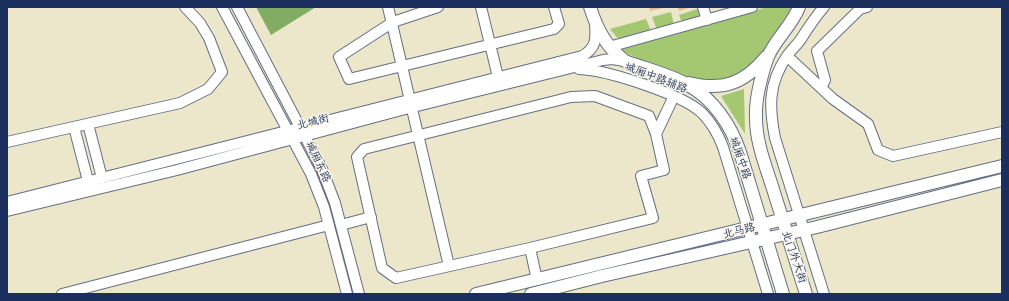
<!DOCTYPE html>
<meta charset="utf-8">
<style>
body{margin:0}
#map{position:relative;width:1009px;height:301px;overflow:hidden;background:#ece7cb;font-family:"Playpen Sans",sans-serif}
canvas{display:block}
.frame{position:absolute;inset:0;border:8px solid #1b2f5e;pointer-events:none}
</style>
<div id="map">
<canvas width="1009" height="301"></canvas>
<div class="frame"></div>
</div>
<script>
const ctx = document.querySelector('canvas').getContext('2d');
ctx.lineJoin = 'round';
function fill(path, color) { ctx.fillStyle = color; ctx.fill(path, 'evenodd'); }
function trace(path, color, width, dash) { ctx.strokeStyle = color; ctx.lineWidth = width; ctx.lineCap = dash ? 'butt' : 'round'; ctx.setLineDash(dash || []); ctx.stroke(path); }
function drawText(font, color, halo, rows, align = 'center') {
  ctx.font = font + ' "Playpen Sans","LXGW WenKai TC",sans-serif'; ctx.lineWidth = 3; ctx.setLineDash([]); ctx.textBaseline = 'middle'; ctx.strokeStyle = halo; ctx.fillStyle = color; for (const [text, x, y, turn = 0] of rows) {
    ctx.save(); ctx.translate(x, y); ctx.rotate((+turn || 0) * Math.PI / 180); ctx.textAlign = isNaN(turn) ? turn : align; if (halo) ctx.strokeText(text, 0, 0); ctx.fillText(text, 0, 0); ctx.restore();
  }
}
fill(new Path2D(`
 M 767,7 L 792,7 L 768,45 L 755,60 L 741,74 L 721,81 L 691,78 L 650,64 L 620,50 Z
 M 700,8 L 702,17 L 682,23 L 679,15 Z
 M 671,12 L 674,25 L 657,30 L 652,17 Z
 M 646,19 L 651,31 L 619,40 L 610,29 Z
 M 744,89 L 745,134 L 721,96 Z`), '#a4c771');
fill(new Path2D(`
 M 256,7 L 316,7 L 271,35 Z`), '#83ac63');
fill(new Path2D(`
 M 649,7 L 663,7 L 663,8 L 650,11 Z
 M 678,7 L 691,7 L 679,11 Z`), '#e5bc8a');
const minor = new Path2D(`
 M 222,7 L 311,174 L 324,207 L 347,294
 M 237,7 L 322,169 L 335,203 L 359,294
 M 388,7 L 449,266
 M 438,7 L 393,22 L 339,57 L 349,79 L 554,29 L 559,24 L 554,7
 M 481,7 L 498,77
 M 703,7 L 707,20
 M 824,7 C 815,17 808,28 801,39 C 797,45 791,50 787,56 C 768,84 769,107 775,138 L 824,294
 M 609,47 L 752,7
 M 787,56 L 833,99 L 868,124 L 878,150 L 893,156 L 1002,132
 M 579,69 C 607,70 682,94 702,113 C 712,123 718,134 723,147 L 768,294
 M 821,88 L 825,80 L 817,51 L 860,9 L 867,7
 M 88,124 L 102,178
 M 74,127 L 88,181
 M 656,134 L 649,116 L 595,96 L 571,97 L 364,149 L 357,157 L 382,268 L 396,278 L 530,248 L 653,218 L 641,176 L 664,170 L 656,134 L 674,96
 M 7,142 L 180,103 L 208,89 L 222,72 L 209,38 L 200,23 L 185,7
 M 7,202 L 582,56 C 597,48 596,38 595,23
 M 7,211 L 177,170 L 409,108 L 603,60 L 612,59 L 625,61
 M 341,225 L 371,217
 M 530,248 L 537,280
 M 62,294 L 329,225`);
const major = new Path2D(`
 M 590,7 C 597,29 606,47 625,61 C 646,69 669,74 688,85 C 714,99 731,126 740,152 L 783,294
 M 799,7 C 792,26 774,40 767,59 C 761,77 755,99 756,118 C 756,142 765,164 772,186 C 783,222 795,258 806,294
 M 689,83 C 722,91 744,84 766,57
 M 476,294 L 1002,166
 M 531,294 L 602,276 L 817,227 L 1002,180`);
trace(minor, '#646f84', 12);
trace(major, '#646f84', 14);
trace(minor, '#fff', 10);
trace(major, '#fff', 12);
drawText('11px', '#1b2f5e', '#fbf7ec', [
 ["城厢中路辅路",656,78,21],
 ["北城街",313,122,-14],
 ["城厢中路",740,158,71],
 ["城厢东路",318,162,64],
 ["北马路",739,231,-14],
 ["北门外大街",794,257,71]
]);
</script>
